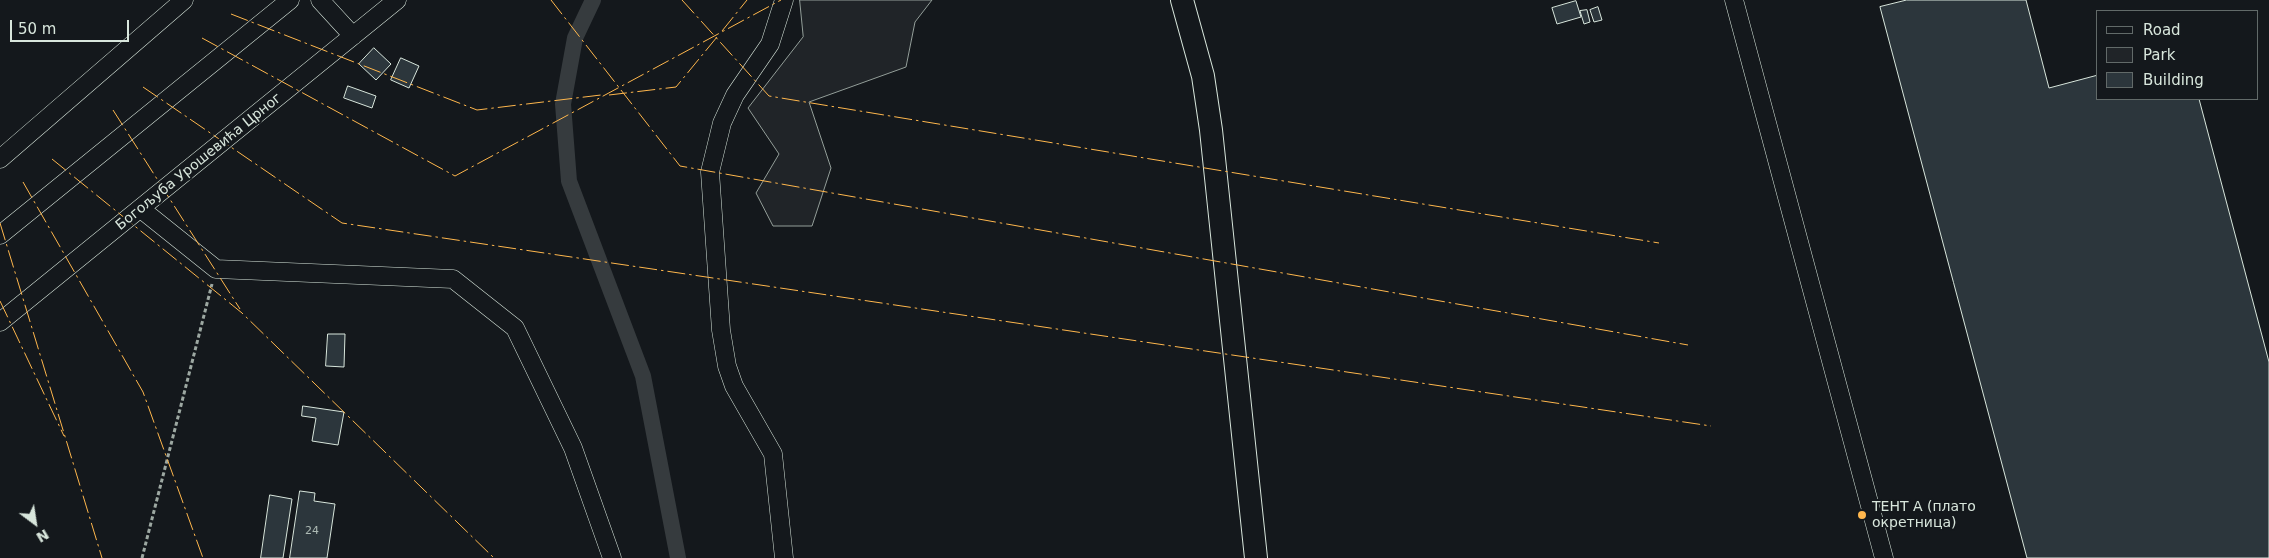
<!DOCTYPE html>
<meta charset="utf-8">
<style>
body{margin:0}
#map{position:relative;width:2269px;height:558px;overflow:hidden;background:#14181c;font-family:"DejaVu Sans",sans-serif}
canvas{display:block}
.legend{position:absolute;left:2096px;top:10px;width:162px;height:90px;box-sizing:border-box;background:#14181c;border:1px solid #626a69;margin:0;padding:6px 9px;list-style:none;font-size:15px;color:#d8e6dc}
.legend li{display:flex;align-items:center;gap:10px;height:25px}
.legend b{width:25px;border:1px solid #626a69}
.north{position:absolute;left:10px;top:498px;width:50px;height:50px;-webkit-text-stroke:4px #14181c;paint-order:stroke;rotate:149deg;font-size:14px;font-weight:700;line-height:20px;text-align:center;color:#d8e6dc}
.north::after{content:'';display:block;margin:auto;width:18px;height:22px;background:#d8e6dc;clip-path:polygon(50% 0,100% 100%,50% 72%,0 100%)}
.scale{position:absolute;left:10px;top:20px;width:119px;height:22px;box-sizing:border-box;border:2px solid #d8e6dc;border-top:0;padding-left:6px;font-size:15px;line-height:18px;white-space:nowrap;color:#d8e6dc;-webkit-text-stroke:4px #14181c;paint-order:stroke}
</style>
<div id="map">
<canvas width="2269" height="558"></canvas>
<ul class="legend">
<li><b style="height:6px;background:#14181c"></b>Road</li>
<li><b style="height:14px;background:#202428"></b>Park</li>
<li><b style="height:14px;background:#2c363c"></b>Building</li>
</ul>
<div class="north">N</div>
<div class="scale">50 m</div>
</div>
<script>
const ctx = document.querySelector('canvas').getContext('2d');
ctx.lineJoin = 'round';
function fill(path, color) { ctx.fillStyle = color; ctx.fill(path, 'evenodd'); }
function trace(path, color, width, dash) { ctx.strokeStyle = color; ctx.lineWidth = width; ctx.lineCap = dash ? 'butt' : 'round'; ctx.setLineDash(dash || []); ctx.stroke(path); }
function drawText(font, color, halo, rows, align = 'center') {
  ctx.font = font + ' "DejaVu Sans",sans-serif'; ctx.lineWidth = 4; ctx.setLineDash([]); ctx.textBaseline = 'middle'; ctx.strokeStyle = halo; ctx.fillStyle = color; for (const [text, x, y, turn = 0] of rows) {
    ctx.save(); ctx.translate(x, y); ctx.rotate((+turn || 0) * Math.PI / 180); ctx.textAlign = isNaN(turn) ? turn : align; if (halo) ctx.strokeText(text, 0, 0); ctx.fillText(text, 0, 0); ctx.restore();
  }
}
const green = new Path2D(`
 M 800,0 L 932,0 L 915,22 L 906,67 L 809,102 L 831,168 L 812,226 L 773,226 L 756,193 L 779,154 L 748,108 L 803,37 Z`);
fill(green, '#202428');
trace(green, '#939e99', 1);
trace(new Path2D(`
 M 593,0 L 575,38 L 563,104 L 569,181 L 643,376 L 678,558`), '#363b3e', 16);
const building = new Path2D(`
 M 1907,0 L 2026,0 L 2049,88 L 2098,75 L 2098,99 L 2199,99 L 2269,362 L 2269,558 L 2027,558 L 1880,7 Z
 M 1576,1 L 1581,17 L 1557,24 L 1552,8 Z
 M 1598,7 L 1602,20 L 1594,22 L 1590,10 Z
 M 1587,10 L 1590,22 L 1584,24 L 1580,11 Z
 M 374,48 L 391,64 L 376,80 L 359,64 Z
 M 401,58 L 419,66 L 409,88 L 391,80 Z
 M 348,86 L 376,96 L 372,108 L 344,98 Z
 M 328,334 L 345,334 L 344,367 L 326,366 Z
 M 303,406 L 344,412 L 338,445 L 312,441 L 316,418 L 302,416 Z
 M 300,491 L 315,493 L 314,501 L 335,504 L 327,558 L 290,558 Z
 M 270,495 L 292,499 L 283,558 L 261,558 Z`);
fill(building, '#2c363c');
trace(building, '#d8e6dc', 1);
const minor = new Path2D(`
 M 320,0 L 353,36
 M 784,0 L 770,44 L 735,95 L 722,123 L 710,172 L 721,330 L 727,366 L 734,386 L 773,454 L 784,558
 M 1734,0 L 1884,558
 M 0,159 L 184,0
 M 141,209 L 216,269 L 453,279 L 515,328 L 573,448 L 612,558
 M 0,235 L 290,0
 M 0,322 L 397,0`);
const major = new Path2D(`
 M 1182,0 L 1203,76 L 1211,130 L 1256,558`);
trace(minor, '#d8e6dc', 19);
trace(major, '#d8e6dc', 24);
trace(new Path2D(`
 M 142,558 L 212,284`), '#9da8a2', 3, [4, 2.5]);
trace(minor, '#14181c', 18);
trace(major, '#14181c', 22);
trace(new Path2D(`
 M 551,0 L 680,166 L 1688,345
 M 682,0 L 769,96 L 1659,243
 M 231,14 L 477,110 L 601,95
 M 722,31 L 747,0
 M 202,38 L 455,176 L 781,0
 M 143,87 L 342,223 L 1711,426
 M 609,95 L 676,87 L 717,37
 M 113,110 L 240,309
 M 52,159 L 242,313 L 494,558
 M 23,182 L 143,392 L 203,558
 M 0,223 L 102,558
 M 0,301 L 64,436`), '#ffb74d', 1, [18, 4, 2.5, 4]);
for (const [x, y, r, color] of [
 [1862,515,5,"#ffb74d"]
]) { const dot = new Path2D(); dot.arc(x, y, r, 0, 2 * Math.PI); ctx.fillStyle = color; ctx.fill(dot); trace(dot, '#14181c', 2); }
drawText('11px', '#adbab4', null, [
 ["24",312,531]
]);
drawText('14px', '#d8e6dc', '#14181c', [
 ["Богољуба Урошевића Црног",199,162,-39]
]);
drawText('14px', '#d8e6dc', '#14181c', [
 ["ТЕНТ А (плато",1872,507],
 ["окретница)",1872,523]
], 'left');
</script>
